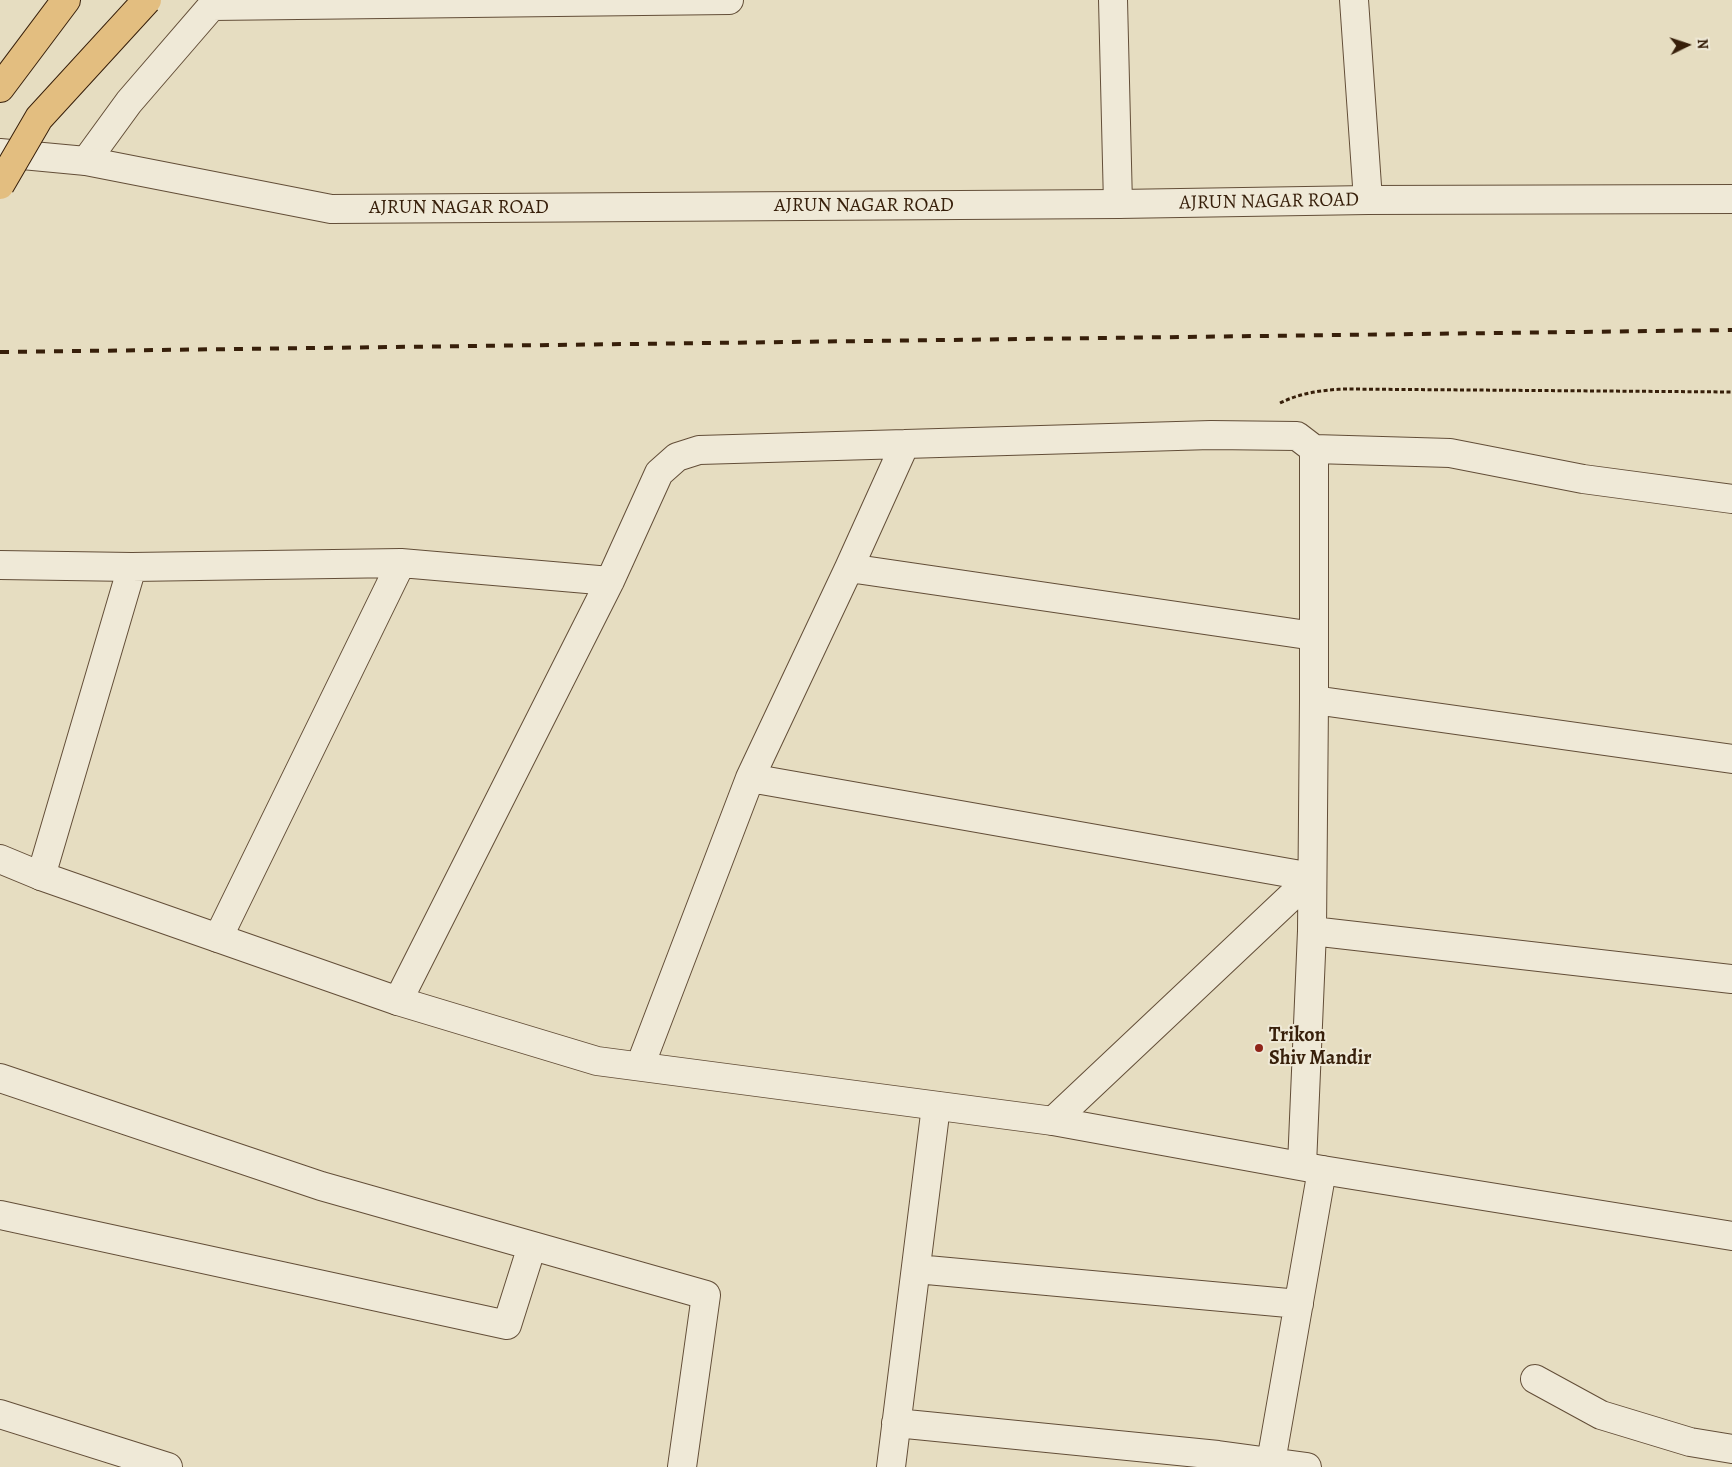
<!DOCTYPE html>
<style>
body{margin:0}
#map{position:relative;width:1732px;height:1467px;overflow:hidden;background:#e6ddc1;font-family:Alegreya,serif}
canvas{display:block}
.north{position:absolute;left:1662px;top:20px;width:50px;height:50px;-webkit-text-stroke:4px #efe9d7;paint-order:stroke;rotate:86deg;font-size:14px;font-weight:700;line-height:20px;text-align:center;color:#371f0a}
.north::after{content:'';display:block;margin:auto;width:18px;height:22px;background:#371f0a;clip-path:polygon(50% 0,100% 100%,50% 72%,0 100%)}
</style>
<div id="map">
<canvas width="1732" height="1467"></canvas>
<div class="north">N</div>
</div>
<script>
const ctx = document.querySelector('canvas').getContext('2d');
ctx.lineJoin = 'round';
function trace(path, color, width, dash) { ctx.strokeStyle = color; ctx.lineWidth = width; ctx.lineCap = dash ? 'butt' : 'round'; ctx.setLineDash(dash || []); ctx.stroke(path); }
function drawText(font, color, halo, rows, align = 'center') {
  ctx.font = font + ' Alegreya,serif'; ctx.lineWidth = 4; ctx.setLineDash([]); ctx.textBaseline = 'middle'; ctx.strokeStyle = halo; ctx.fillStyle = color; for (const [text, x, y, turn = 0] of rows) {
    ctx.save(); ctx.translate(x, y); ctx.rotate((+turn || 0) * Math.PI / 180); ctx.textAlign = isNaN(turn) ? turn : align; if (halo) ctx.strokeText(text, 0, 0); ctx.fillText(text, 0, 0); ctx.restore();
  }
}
const minor = new Path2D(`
 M 1113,0 L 1118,204
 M 1354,0 L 1368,200
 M 212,6 L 729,0
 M 86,161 L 129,102 L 217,0
 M 1314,449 L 1450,453 L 1583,479 L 1732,499
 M 0,565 L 132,567 L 401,563 L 610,581
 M 849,568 L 1314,636
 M 1314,700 L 1732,759
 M 750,778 L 1312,877 L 1053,1121
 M 41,876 L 132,567
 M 1312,931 L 1732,979
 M 218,938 L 401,563
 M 398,1001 L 610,581 L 659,473 L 677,457 L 699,450 L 905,444
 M 640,1066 L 750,778 L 849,568 L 905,444 L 1211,435 L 1297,436 L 1314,449 L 1314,700 L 1312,931 L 1302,1165
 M 0,1078 L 321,1186 L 706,1295 L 682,1467
 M 0,1215 L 507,1325 L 532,1246
 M 916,1269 L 1299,1304
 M 1535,1379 L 1601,1415 L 1690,1442 L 1732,1449
 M 0,1414 L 168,1467
 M 896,1423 L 1218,1455 L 1307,1467
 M 1271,1462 L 1322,1170
 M 891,1467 L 936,1106`);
const tertiary = new Path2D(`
 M 0,153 L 86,161 L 331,209 L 1118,204 L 1368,200 L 1732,199
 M 0,859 L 41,876 L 398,1001 L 597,1061 L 1053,1121 L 1322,1170 L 1732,1236`);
const primary = new Path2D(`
 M 0,88 L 66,0`);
trace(minor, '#634e38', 30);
trace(tertiary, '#634e38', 30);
trace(primary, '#371f0a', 30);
trace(new Path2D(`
 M 1280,403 C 1300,393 1322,390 1344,389 L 1732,392`), '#371f0a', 3, [4, 2.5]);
trace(minor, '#efe9d7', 28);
trace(tertiary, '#efe9d7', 28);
trace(primary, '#e3be80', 28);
trace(new Path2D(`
 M 0,352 L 1732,330`), '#371f0a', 4, [9, 9]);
const primaryBridge = new Path2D(`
 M 0,185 L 39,118 L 147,0`);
trace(primaryBridge, '#371f0a', 30, []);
trace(primaryBridge, '#e3be80', 28);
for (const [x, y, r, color] of [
 [1259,1048,5,"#8f2418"]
]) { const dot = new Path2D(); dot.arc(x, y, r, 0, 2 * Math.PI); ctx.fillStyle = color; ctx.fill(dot); trace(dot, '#efe9d7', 2); }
drawText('20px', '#371f0a', '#efe9d7', [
 ["AJRUN NAGAR ROAD",1269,202,-1],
 ["AJRUN NAGAR ROAD",864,206],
 ["AJRUN NAGAR ROAD",459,208]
]);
drawText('bold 20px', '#371f0a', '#efe9d7', [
 ["Trikon",1269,1036],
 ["Shiv Mandir",1269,1059]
], 'left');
</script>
